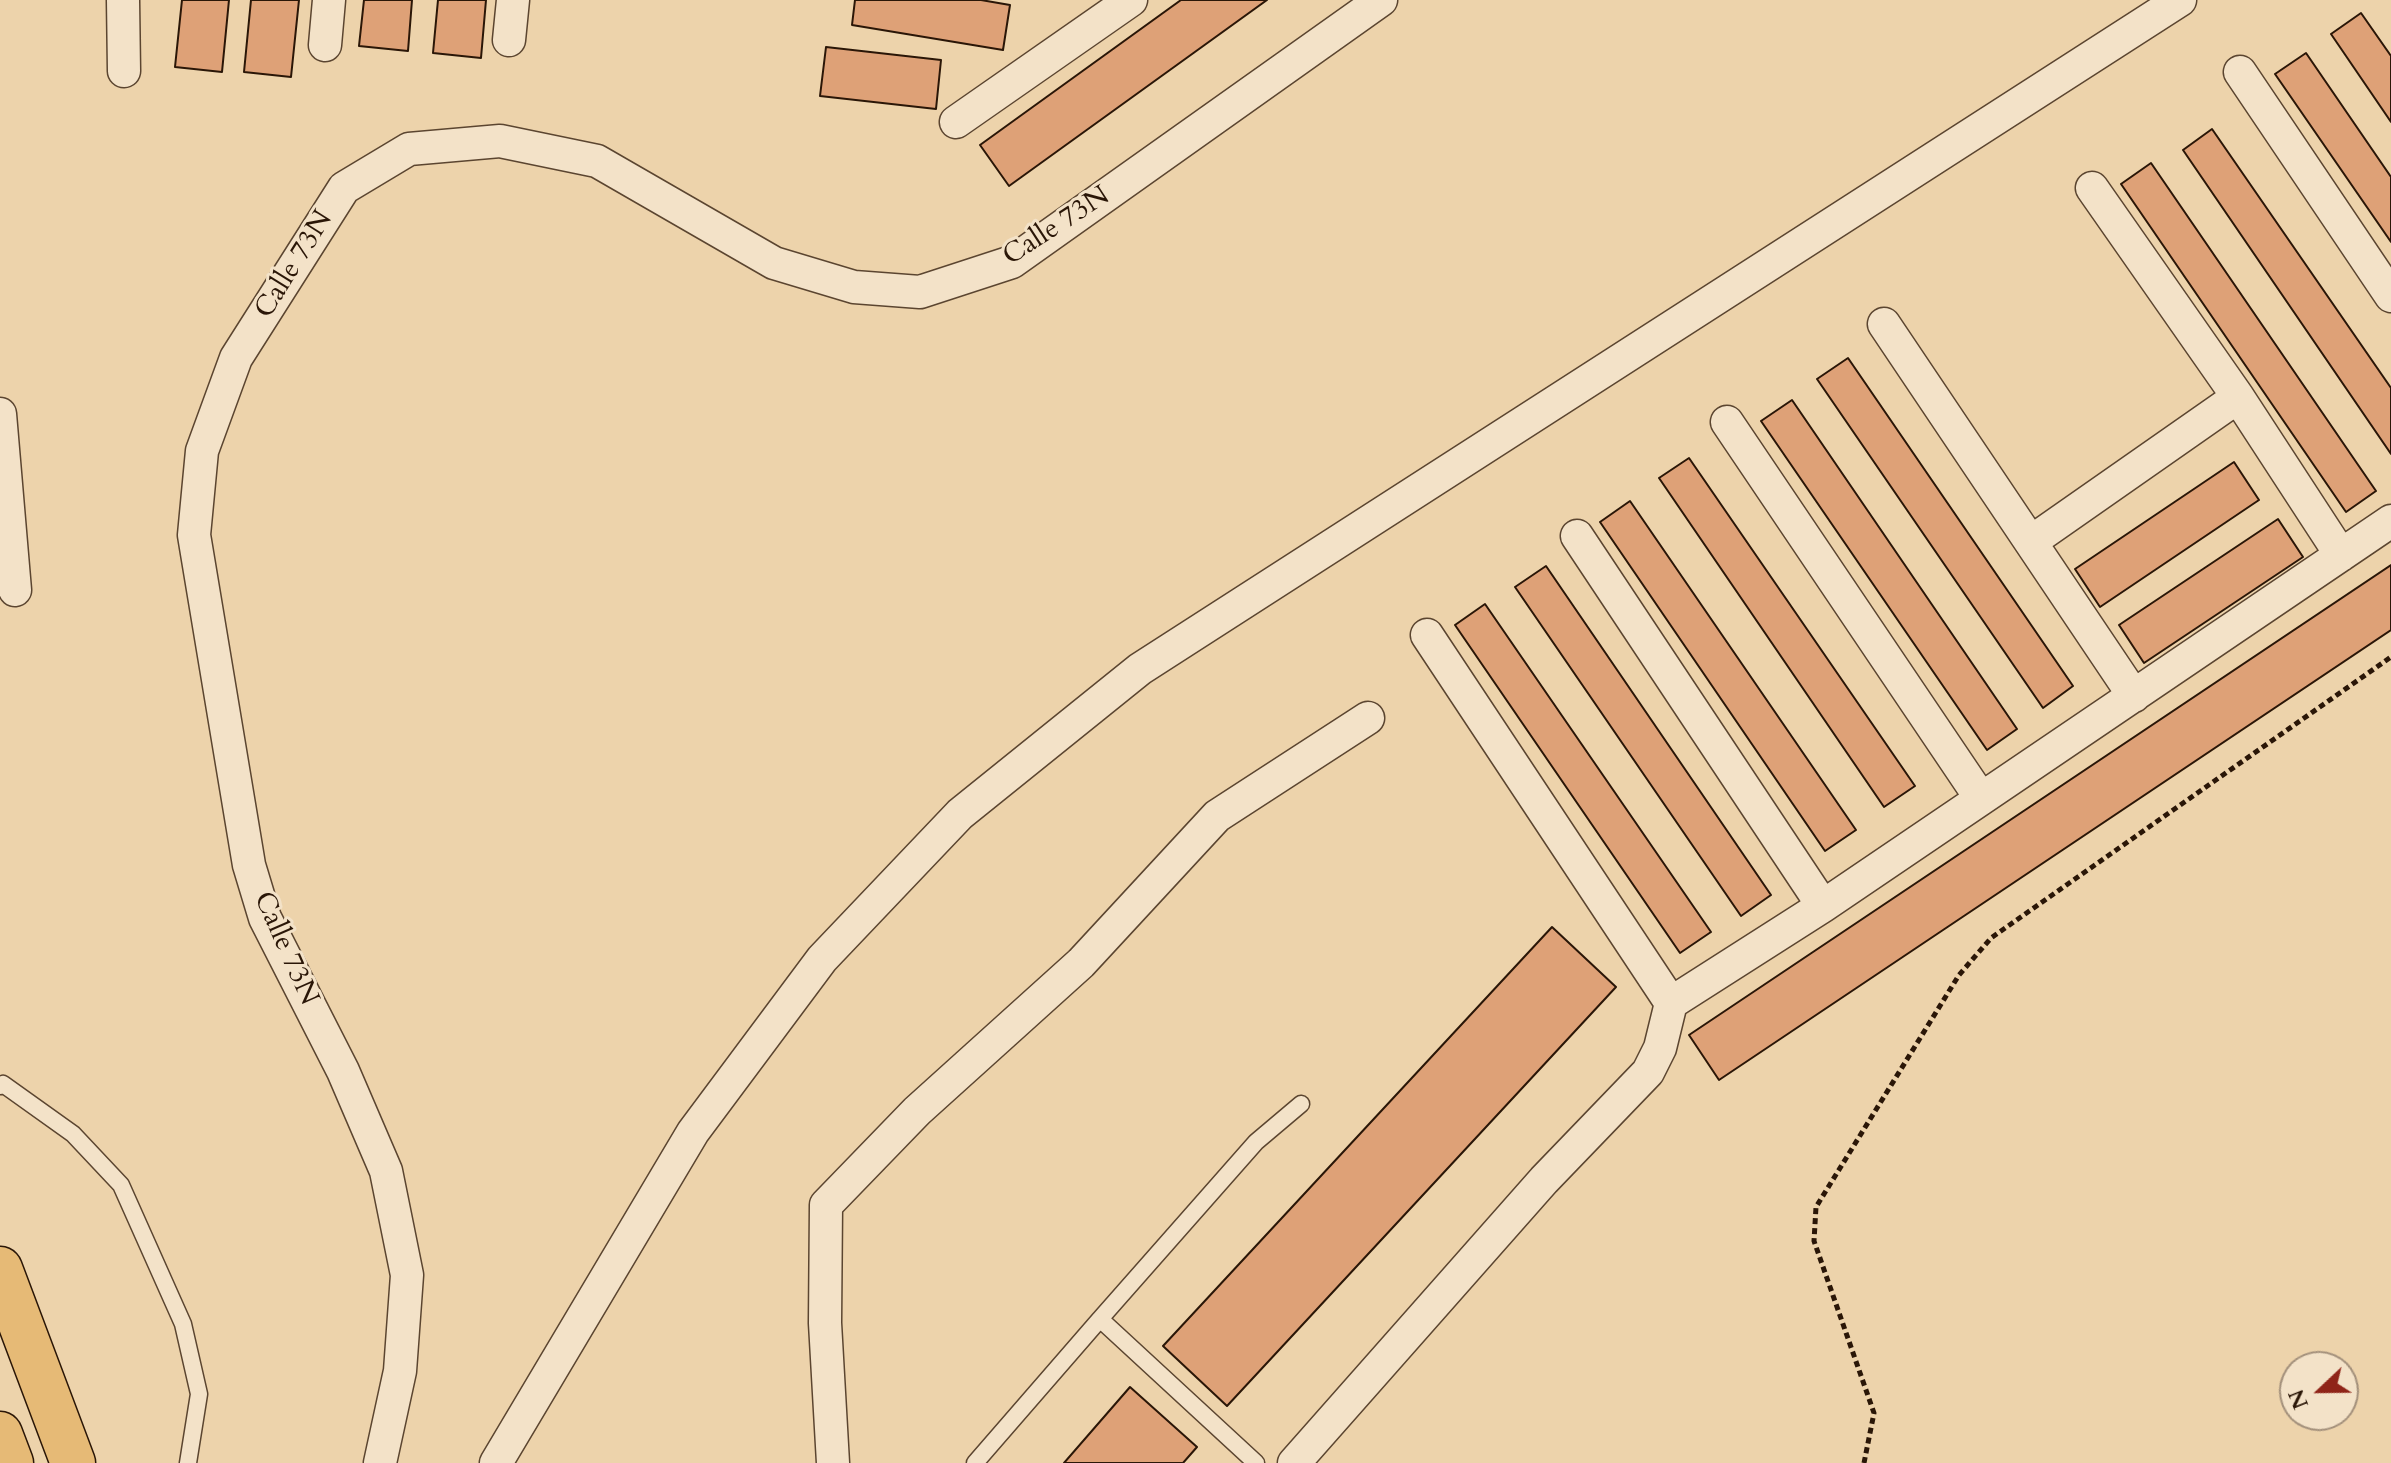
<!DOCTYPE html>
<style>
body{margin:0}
#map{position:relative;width:2391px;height:1463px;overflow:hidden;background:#edd3ab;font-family:Cardo,serif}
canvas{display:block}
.north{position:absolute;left:2279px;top:1351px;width:80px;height:80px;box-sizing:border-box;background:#f3e2c8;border:2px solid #a3907b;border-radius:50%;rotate:248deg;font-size:22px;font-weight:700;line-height:32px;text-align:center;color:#2a1607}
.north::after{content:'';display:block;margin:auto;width:28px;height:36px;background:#8f2418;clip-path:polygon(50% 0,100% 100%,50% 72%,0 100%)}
</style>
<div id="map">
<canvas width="2391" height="1463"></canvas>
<div class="north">N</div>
</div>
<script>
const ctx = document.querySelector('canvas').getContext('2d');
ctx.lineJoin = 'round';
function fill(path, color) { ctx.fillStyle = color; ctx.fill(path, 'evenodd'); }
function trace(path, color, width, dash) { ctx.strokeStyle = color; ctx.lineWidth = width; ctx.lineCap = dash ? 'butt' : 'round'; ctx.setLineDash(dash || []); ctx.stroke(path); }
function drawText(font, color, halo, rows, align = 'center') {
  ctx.font = font + ' Cardo,serif'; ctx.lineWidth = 6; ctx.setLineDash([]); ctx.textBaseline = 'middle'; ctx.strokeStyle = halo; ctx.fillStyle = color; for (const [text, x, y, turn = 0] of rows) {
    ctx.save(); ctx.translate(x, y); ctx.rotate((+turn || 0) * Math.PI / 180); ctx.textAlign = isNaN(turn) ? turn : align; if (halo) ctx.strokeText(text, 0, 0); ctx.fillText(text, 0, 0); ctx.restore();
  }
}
const building = new Path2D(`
 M 182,0 L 229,0 L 222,72 L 175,67 Z
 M 251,0 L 299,0 L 291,77 L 244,72 Z
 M 364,0 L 412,0 L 408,51 L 359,46 Z
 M 438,0 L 486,0 L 481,58 L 433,53 Z
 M 855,0 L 981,0 L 1010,5 L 1003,50 L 852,25 Z
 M 1181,0 L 1267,0 L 1009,186 L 980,145 Z
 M 2361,13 L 2391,56 L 2391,122 L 2331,34 Z
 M 826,47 L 941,60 L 936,109 L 820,96 Z
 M 2306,53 L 2391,177 L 2391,242 L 2275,74 Z
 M 2212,129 L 2391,388 L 2391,454 L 2183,150 Z
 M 2151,163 L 2376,491 L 2346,512 L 2121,184 Z
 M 1848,358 L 2073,686 L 2043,708 L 1817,379 Z
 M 1792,400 L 2017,729 L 1987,750 L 1761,421 Z
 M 1689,458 L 1915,786 L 1884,807 L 1659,478 Z
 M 2234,462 L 2259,500 L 2100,607 L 2075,569 Z
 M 1630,501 L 1856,830 L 1825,851 L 1600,522 Z
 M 2278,519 L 2303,557 L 2144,663 L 2119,625 Z
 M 2391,565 L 2391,630 L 1719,1080 L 1689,1035 Z
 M 1546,566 L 1771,895 L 1741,916 L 1515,587 Z
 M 1485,604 L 1711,932 L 1680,953 L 1455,625 Z
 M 1552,927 L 1616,987 L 1227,1406 L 1163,1346 Z
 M 1130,1387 L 1197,1447 L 1183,1463 L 1064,1463 Z`);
fill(building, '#dea177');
trace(building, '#2a1607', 2);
const lane = new Path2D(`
 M 0,1086 L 3,1084 L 73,1134 L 121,1185 L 183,1324 L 199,1394 L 188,1463
 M 975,1463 L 1100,1319
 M 1256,1463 L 1100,1319 L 1256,1142 L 1301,1104`);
const street = new Path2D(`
 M 123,0 L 124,71
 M 509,40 L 513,0
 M 325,45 L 329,0
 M 2240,72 L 2391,296
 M 956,122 L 1131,0
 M 2092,188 L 2238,397 L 2341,555
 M 1884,324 L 2134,696
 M 0,414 L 15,590
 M 1727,422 L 1980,797
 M 1577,536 L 1823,906
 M 2032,541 L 2238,397
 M 1427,635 L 1671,1003
 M 380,1463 L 400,1371 L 407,1275 L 386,1171 L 343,1071 L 265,918 L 249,865 L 194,535 L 202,451 L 236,358 L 344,188 L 409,149 L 500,141 L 597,161 L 774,263 L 854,287 L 920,292 L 1012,262 L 1381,0
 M 496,1463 L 693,1132 L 822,959 L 960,814 L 1140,669 L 2180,0
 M 833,1463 L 825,1323 L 826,1205 L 917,1111 L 1081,963 L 1217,816 L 1368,718
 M 1294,1463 L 1544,1180 L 1648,1072 L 1660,1048 L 1671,1003 L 1823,906 L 2391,521`);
const highway = new Path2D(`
 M 0,1269 L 73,1463
 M 0,1434 L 11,1463`);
trace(lane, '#5b4530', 19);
trace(street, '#5b4530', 35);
trace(highway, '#2a1607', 47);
trace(new Path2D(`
 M 1864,1463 L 1874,1413 L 1814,1241 L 1816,1207 L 1959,975 L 1991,938 L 2391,657`), '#2a1607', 5, [6, 4]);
trace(lane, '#f3e2c8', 16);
trace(street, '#f3e2c8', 32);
trace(highway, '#e6ba76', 44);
drawText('28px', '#2a1607', '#f3e2c8', [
 ["Calle 73N",1057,227,-33],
 ["Calle 73N",295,265,-58],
 ["Calle 73N",285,949,66]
]);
</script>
